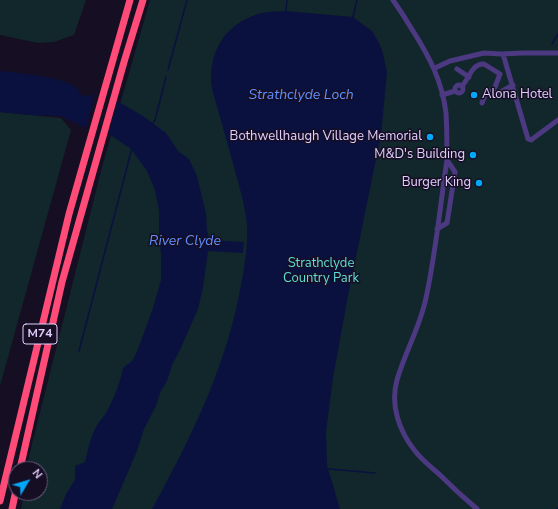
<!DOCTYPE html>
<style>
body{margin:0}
#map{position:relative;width:558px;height:509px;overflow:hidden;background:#160e22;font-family:"Nunito Sans",sans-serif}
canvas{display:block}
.north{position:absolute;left:8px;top:461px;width:40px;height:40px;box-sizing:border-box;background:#160e22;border:1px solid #675b7a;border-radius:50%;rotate:52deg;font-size:11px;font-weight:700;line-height:16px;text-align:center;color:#e0cfff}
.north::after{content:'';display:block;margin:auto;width:14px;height:18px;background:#02a7f8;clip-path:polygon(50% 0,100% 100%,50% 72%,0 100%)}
</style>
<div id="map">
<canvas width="558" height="509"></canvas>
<div class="north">N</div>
</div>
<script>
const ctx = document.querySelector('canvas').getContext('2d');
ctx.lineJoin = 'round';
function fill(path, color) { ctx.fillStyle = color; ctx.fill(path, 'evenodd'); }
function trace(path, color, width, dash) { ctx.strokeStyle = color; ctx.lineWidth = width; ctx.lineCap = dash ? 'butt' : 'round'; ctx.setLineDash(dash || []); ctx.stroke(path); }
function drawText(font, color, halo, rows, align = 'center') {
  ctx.font = font + ' "Nunito Sans",sans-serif'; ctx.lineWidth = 3; ctx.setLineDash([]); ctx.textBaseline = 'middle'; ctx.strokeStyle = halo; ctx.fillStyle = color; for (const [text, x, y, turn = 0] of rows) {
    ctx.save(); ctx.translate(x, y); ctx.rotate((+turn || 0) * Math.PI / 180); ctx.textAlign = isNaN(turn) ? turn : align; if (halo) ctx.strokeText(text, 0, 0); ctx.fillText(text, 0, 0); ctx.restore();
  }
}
fill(new Path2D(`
 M 0,0 L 86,0 L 74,35 L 54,42 L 38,43 L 0,35 Z
 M 150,0 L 558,0 L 558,509 L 21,509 L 24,493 L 40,493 L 40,469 L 27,469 L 29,456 L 102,167 Z
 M 0,112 L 61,118 L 71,130 L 0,386 Z`), '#11272c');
fill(new Path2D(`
 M 286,11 L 353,17 L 372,31 L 378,41 L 382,50 L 387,72 L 381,135 L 347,301 L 333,378 L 326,432 L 327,465 L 340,509 L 152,509 C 191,438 227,365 241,285 C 245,265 248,244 247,225 C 245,203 238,183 233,163 C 226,138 219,114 212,89 C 207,55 223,25 258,14 C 267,11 276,12 286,11 Z
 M 0,71 C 16,73 66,77 77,88 C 79,90 80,94 82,96 L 95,95 L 117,101 L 143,116 L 166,133 L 179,152 L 189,159 L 197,176 L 206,214 L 207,231 L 210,240 L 244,242 L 243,253 L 208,251 L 203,288 L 198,309 L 180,350 L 172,365 L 167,381 L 160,393 L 156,406 L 144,429 L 137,451 L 112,509 L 60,509 L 66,494 L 75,480 L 75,466 L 85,462 C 88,450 90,438 96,427 C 99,421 104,417 107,411 C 114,398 120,383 123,368 L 133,360 L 138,349 L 153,308 L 161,280 L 161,254 L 159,237 L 159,211 L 155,190 L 147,171 L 131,149 L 109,134 L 86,128 L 60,116 L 30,115 L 0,112 Z`), '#0a113f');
fill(new Path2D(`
 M 95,95 L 117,101 L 109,134 L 86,128 Z`), '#160e22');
trace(new Path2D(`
 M 286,11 L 287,0
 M 353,17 L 357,0
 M 552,44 L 558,34
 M 168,70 L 187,0
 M 153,123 L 155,120 L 166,77
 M 79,351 L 132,148
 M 329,469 L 375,473
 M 557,509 L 558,508`), '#0a113f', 1.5);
trace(new Path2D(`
 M 393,0 C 400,10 407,21 413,31 C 430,58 442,81 446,113 C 447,129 447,144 447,160 C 440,206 436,252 426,298 C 420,327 405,352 397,380 C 390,405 399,431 415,451 C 422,460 431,467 439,474 C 451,486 464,498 477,509
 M 503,54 L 528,139 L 531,140 L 558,120
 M 435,68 L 450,61 L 484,53 L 501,54 L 523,53 L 558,53
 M 457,69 L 469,77
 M455 89a4 4 0 1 1 8 0a4 4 0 1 1-8 0Z
 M 462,86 C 469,79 472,63 484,64 L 500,74 L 495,87
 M 442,95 L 455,91
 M 482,103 L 486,93 L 488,91 L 499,93 L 513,85
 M 437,229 L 447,223 L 455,172 L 447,160`), '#4c3981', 5);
trace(new Path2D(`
 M 20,469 L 62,282 L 124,62 L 143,0
 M 0,501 L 69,214 L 130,0
 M 12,509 L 16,490`), '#fe4b78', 7);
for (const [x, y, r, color] of [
 [474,95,4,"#02a7f8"],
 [430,137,4,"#02a7f8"],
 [473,155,4,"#02a7f8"],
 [479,183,4,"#02a7f8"]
]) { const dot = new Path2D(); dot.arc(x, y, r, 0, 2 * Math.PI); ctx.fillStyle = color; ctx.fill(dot); trace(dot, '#160e22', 1.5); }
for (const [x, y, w] of [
 [40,334,34]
]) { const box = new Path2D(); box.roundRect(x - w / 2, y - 10, w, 20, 3); ctx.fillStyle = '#160e22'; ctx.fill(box); trace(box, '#e0cfff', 1); }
drawText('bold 12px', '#e0cfff', null, [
 ["M74",40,334]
]);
drawText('13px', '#e0cfff', '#160e22', [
 ["Alona Hotel",482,95,"left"],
 ["Bothwellhaugh Village Memorial",422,137],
 ["M&D's Building",465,155],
 ["Burger King",471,183]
], 'right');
drawText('13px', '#5cdedc', '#160e22', [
 ["Strathclyde",321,264],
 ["Country Park",321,279]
]);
drawText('italic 14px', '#5e8ffe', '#160e22', [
 ["Strathclyde Loch",301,96],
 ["River Clyde",185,242]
]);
</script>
